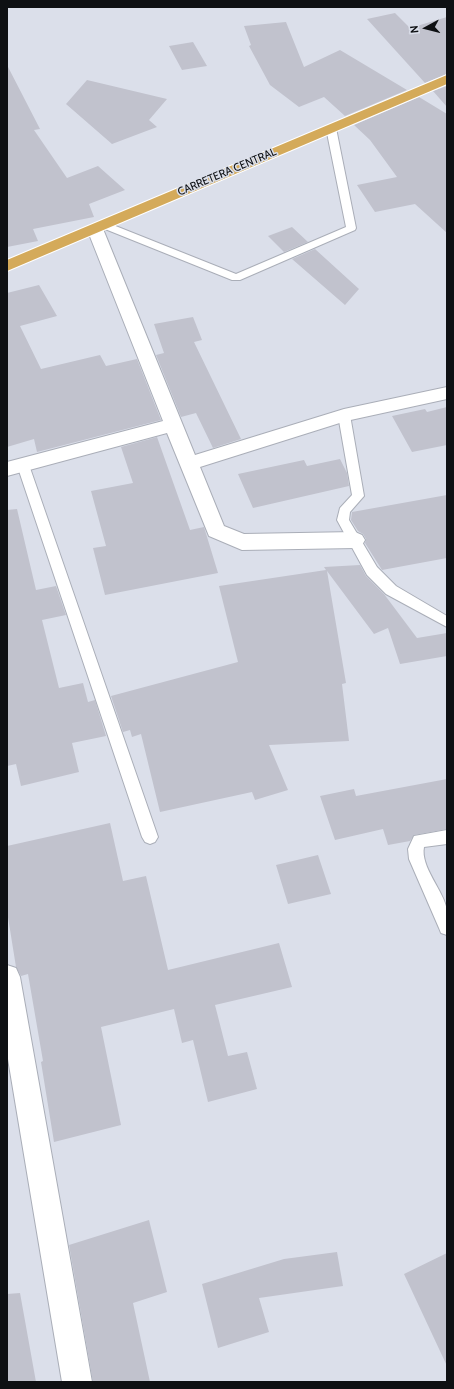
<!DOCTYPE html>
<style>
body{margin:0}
#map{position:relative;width:454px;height:1389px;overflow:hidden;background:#dbdfea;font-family:Cabin,sans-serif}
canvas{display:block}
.frame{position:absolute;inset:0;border:8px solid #0e1013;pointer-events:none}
.north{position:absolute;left:406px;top:8px;width:40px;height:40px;-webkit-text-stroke:3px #dbdfea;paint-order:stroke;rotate:263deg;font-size:11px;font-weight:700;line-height:16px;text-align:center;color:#0e1013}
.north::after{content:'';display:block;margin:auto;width:14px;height:18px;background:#0e1013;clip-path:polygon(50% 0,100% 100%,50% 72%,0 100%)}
</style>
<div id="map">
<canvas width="454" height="1389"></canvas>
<div class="frame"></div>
<div class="north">N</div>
</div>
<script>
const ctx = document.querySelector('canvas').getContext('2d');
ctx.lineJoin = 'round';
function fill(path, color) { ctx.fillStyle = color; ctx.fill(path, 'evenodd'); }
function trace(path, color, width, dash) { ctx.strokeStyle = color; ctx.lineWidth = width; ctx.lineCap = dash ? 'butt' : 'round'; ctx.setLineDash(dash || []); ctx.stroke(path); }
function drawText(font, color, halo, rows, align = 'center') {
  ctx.font = font + ' Cabin,sans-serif'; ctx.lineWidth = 3; ctx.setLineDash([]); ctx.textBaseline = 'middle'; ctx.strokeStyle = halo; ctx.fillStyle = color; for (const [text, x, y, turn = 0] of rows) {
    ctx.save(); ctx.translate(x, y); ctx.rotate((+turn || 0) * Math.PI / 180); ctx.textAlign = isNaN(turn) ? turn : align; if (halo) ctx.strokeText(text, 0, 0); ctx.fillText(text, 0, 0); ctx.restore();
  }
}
fill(new Path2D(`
 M 395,13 L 410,28 L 447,17 L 447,74 L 425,83 L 367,19 Z
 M 286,22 L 304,67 L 340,50 L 407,90 L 345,116 L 324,97 L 299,107 L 270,85 L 249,46 L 251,45 L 244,26 Z
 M 193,42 L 207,66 L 182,70 L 169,46 Z
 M 7,65 L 40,129 L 34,130 L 67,178 L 98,166 L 125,190 L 89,204 L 94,217 L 33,229 L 38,241 L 7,247 Z
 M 87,80 L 167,99 L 149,120 L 157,127 L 112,144 L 66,104 Z
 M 447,86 L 447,107 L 433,91 Z
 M 419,97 L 447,114 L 447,233 L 415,204 L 375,212 L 357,185 L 397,177 L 370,140 L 354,125 Z
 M 292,227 L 308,242 L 284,252 L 268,236 Z
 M 315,249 L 359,289 L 345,305 L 292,259 Z
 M 39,285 L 57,316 L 20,326 L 41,369 L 100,355 L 106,366 L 137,359 L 161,420 L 37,452 L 34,439 L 7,447 L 7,293 Z
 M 193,317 L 202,340 L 194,342 L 241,439 L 213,448 L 196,413 L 181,417 L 156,355 L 164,353 L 154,324 Z
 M 447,407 L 447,445 L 412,452 L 392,416 L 425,409 L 427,412 Z
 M 157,437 L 190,530 L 204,527 L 218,573 L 105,595 L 93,548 L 106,546 L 91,491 L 133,483 L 121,447 Z
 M 340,459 L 347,473 L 349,486 L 253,508 L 238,474 L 304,460 L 307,466 Z
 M 447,495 L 447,558 L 382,570 L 365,543 L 366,539 L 363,534 L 358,531 L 351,520 L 352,512 Z
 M 17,509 L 36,590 L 56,586 L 66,615 L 42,620 L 59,688 L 83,683 L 88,702 L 95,700 L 106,736 L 72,743 L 79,772 L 21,786 L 16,764 L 7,766 L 7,510 Z
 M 360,565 L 366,576 L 384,594 L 417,638 L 447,633 L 447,656 L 400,664 L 388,628 L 374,634 L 327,571 L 346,683 L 342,684 L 349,741 L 269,745 L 288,790 L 255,800 L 252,792 L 160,812 L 141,734 L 132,737 L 130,730 L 123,732 L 111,696 L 238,662 L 219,586 L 326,570 L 324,567 Z
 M 447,779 L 447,829 L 414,835 L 410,841 L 388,845 L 383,829 L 335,840 L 320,796 L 354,789 L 356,796 Z
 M 110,823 L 123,881 L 146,876 L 168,970 L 279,943 L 292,987 L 215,1005 L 228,1056 L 247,1052 L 257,1089 L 208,1102 L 193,1040 L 182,1043 L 174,1009 L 101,1027 L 121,1125 L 54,1142 L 41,1062 L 43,1061 L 28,974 L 21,976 L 16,967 L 7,911 L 7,846 Z
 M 318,855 L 331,894 L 288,904 L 276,865 Z
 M 149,1220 L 167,1292 L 133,1303 L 150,1382 L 93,1382 L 69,1245 Z
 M 337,1252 L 343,1286 L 259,1298 L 269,1332 L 218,1348 L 202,1284 L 284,1259 Z
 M 447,1253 L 447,1366 L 404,1274 Z
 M 20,1293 L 36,1382 L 7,1382 L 7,1294 Z`), '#c1c2cd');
const service = new Path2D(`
 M 331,125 L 336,128 L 356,228 L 355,230 L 240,280 L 232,280 L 100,227 L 99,225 L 100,223 L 108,223 L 236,274 L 346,227 L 326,128 Z
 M 344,411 L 348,412 L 350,415 L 364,496 L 350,512 L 349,520 L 377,567 L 396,586 L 447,616 L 447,627 L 386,594 L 367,575 L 337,520 L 340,508 L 352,495 L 338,415 L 340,412 Z
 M 23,461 L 27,462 L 29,465 L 158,837 L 155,842 L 150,844 L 145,842 L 142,837 L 17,465 L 19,462 Z
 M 447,830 L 447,844 L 424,847 C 420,867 444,891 447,910 C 448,918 447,927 447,935 L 441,933 L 439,928 L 409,859 L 408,849 L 414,836 Z`);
const minor = new Path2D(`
 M 95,224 L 101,226 L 103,229 L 195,455 L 344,409 L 447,387 L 447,399 L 346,421 L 200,467 L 224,526 L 244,534 L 355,532 L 362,535 L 365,540 L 362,545 L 355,548 L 242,550 L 209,536 L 167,433 L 7,476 L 7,462 L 163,421 L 87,229 L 89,226 Z
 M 7,965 L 16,968 L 20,977 L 92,1382 L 62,1382 L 7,1053 Z`);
const trunk = new Path2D(`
 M 447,75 L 447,84 L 7,271 L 7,260 Z`);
trace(service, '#aaaeb8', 2);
trace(minor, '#aaaeb8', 2);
trace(trunk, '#fff', 2);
fill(service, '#fff');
fill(minor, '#fff');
fill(trunk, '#d4aa5a');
drawText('11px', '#0e1013', '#dbdfea', [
 ["CARRETERA CENTRAL",227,172,-23]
]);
</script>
